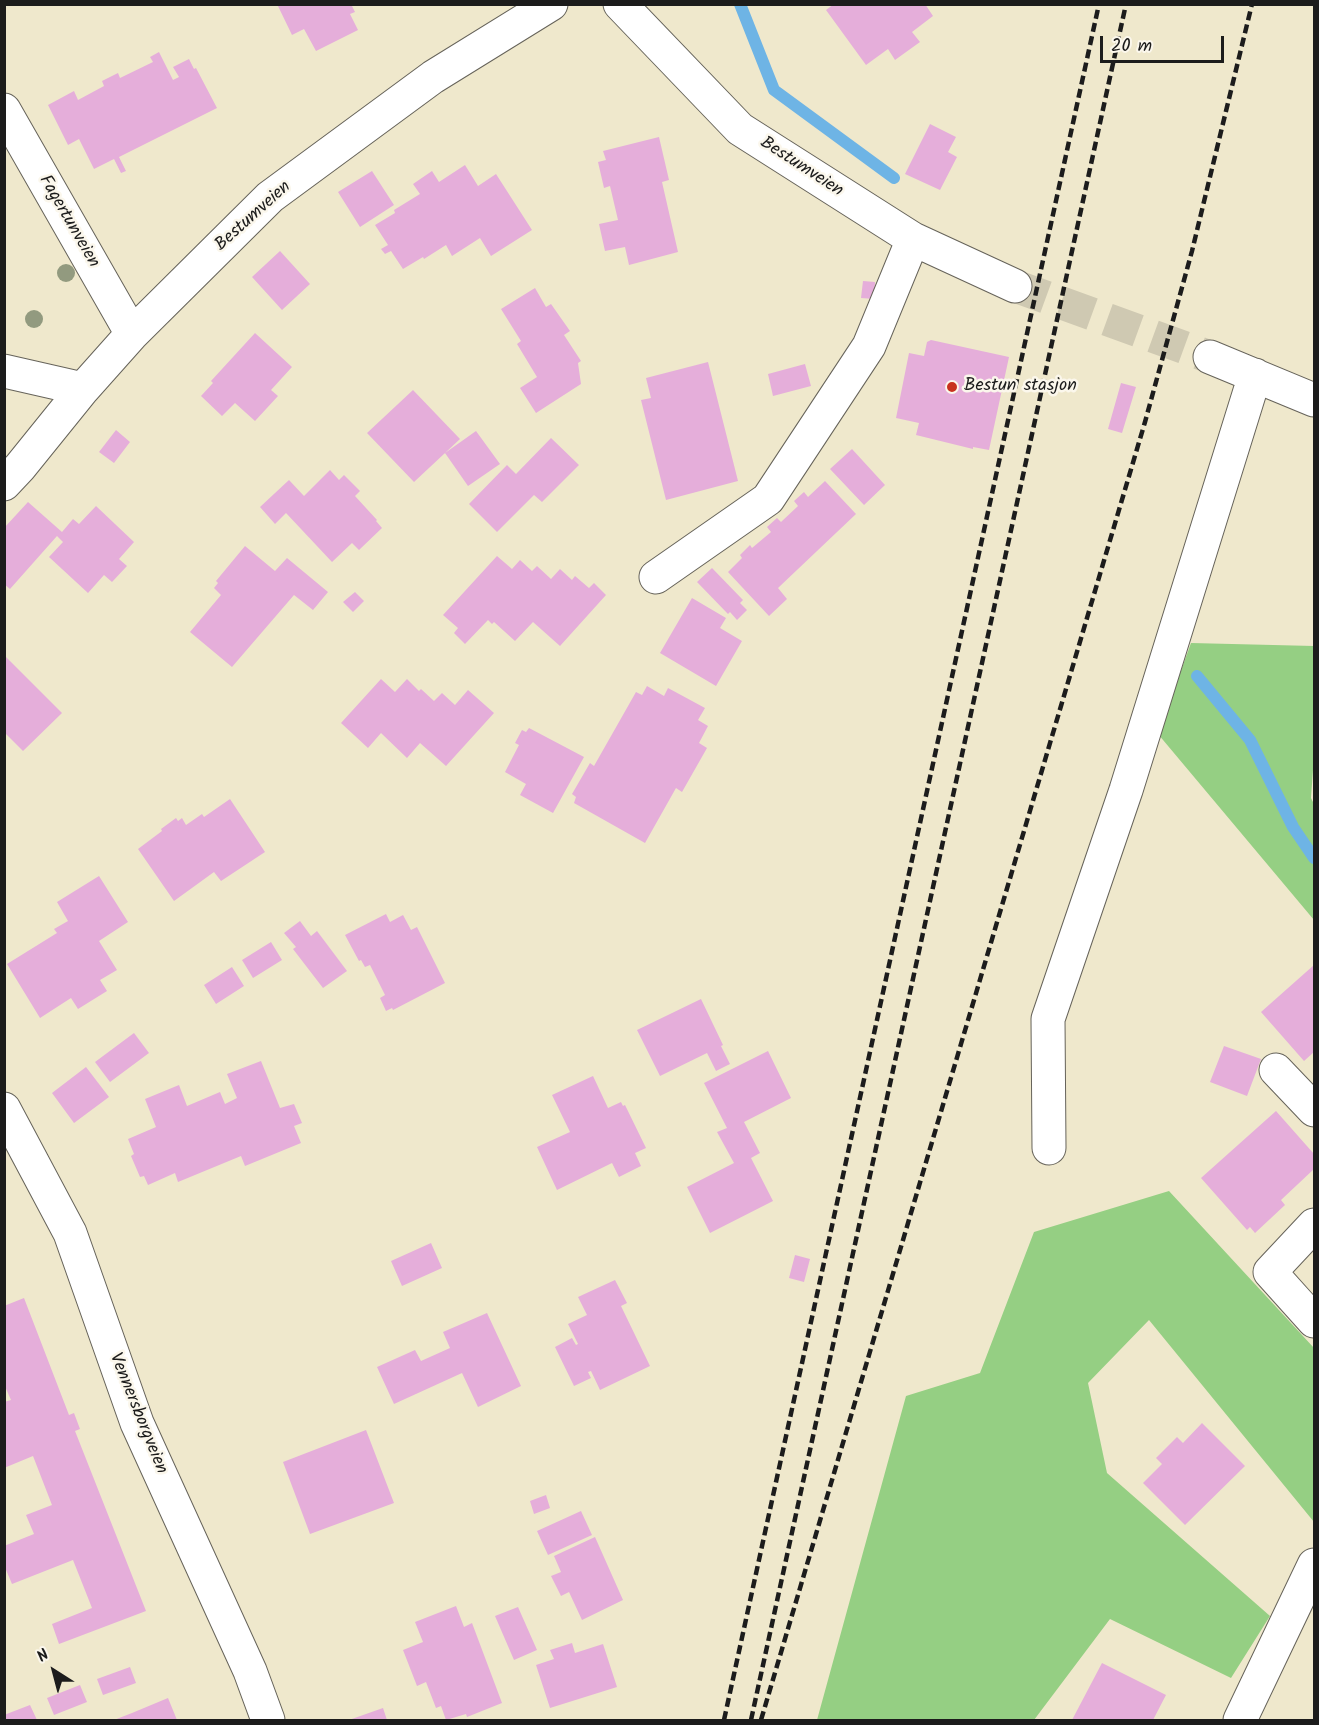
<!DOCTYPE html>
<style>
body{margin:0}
#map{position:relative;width:1319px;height:1725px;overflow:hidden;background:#efe8cc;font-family:Kalam,sans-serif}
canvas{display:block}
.frame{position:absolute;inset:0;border:6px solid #1c1c1c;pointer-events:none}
.north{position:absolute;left:24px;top:1641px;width:60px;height:60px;-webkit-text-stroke:4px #fbf7ec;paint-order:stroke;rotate:324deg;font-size:16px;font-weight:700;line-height:24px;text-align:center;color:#1c1c1c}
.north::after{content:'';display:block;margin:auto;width:21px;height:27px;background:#1c1c1c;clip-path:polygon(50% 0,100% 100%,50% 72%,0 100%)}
.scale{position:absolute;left:1100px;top:36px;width:124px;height:27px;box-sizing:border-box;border:3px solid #1c1c1c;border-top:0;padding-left:8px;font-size:18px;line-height:21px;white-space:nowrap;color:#1c1c1c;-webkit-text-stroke:4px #fbf7ec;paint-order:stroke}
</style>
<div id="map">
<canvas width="1319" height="1725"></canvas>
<div class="frame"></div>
<div class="north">N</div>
<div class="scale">20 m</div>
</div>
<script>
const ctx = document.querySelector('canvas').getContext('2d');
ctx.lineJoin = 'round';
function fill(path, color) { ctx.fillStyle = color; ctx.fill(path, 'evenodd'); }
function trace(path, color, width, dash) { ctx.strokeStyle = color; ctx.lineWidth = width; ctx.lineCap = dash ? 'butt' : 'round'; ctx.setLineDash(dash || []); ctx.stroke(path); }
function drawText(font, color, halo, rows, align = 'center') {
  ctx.font = font + ' Kalam,sans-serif'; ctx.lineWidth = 5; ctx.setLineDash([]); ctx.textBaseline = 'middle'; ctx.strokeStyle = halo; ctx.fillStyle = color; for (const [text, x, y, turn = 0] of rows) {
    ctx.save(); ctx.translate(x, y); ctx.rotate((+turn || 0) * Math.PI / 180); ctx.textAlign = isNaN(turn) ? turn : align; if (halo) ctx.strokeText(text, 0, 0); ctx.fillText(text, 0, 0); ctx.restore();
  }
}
fill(new Path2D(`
 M 1191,643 L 1314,646 L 1314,756 L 1311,798 L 1314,804 L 1314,920 L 1158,734 Z
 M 1169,1191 L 1314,1348 L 1314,1522 L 1149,1320 L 1088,1383 L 1107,1473 L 1270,1616 L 1231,1678 L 1110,1619 L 1034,1720 L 817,1720 L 906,1396 L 980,1373 L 1034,1232 Z`), '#95cf83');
trace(new Path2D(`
 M 740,4 L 774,90 L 894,178
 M 1197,676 L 1250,740 L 1293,827 L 1314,858`), '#6eb4e5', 12);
fill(new Path2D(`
 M 277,4 L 354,4 L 352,6 L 355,12 L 350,14 L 358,30 L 316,51 L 304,29 L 292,35 Z
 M 834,4 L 925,4 L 933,16 L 912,32 L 920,42 L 895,60 L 888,49 L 866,65 L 826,10 Z
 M 159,52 L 173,80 L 179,77 L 173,67 L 189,59 L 194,69 L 196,68 L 217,108 L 119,157 L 126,171 L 121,173 L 114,159 L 94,169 L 79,139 L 68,145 L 48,105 L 74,91 L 78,100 L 104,86 L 102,81 L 118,73 L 120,78 L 153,62 L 150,57 Z
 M 930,124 L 956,137 L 948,152 L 957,157 L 940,190 L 905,174 Z
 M 659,137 L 669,180 L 662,182 L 678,252 L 629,265 L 625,247 L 605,251 L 599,224 L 618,220 L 610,186 L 604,188 L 598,162 L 606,160 L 603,151 Z
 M 465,165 L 478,186 L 496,174 L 532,230 L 491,256 L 480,238 L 452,256 L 446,245 L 424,259 L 423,257 L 403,269 L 391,251 L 385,254 L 381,249 L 388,245 L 375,225 L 395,213 L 394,210 L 420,194 L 413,184 L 432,171 L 439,182 Z
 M 372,171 L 394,205 L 360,227 L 338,192 Z
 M 280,251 L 310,284 L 282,310 L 252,277 Z
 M 863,281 L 875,282 L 874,299 L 861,298 Z
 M 535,288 L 546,307 L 551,304 L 570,331 L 564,335 L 581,361 L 578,363 L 581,384 L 536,413 L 520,388 L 537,377 L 517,344 L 521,341 L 501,309 Z
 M 255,333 L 292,367 L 271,390 L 278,396 L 255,421 L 235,403 L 222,416 L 201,396 L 213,383 L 211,381 Z
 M 931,340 L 1009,357 L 989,450 L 973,447 L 973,449 L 916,435 L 919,423 L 896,418 L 909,353 L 924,356 L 927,342 Z
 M 708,362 L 738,481 L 666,500 L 641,400 L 651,398 L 646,378 Z
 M 805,364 L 811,386 L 773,396 L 768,374 Z
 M 1121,383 L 1136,387 L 1122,433 L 1108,429 Z
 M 413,390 L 460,439 L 414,482 L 367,433 Z
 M 116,430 L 130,442 L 114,463 L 99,452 Z
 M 476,431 L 500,464 L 468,486 L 445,453 Z
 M 551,438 L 579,465 L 542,502 L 534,495 L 497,532 L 469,504 L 507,465 L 516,474 Z
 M 852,449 L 885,485 L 864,505 L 830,469 Z
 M 330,470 L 339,480 L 344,475 L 360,491 L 355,496 L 377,520 L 376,521 L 382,528 L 359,550 L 352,543 L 332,562 L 286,513 L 275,524 L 260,507 L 289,480 L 304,496 Z
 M 825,481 L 856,514 L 778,588 L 787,599 L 769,616 L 728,572 L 742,558 L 740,555 L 750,545 L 752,548 L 771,532 L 767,527 L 777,518 L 781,522 L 798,506 L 794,501 L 804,492 L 808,497 Z
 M 28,502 L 62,532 L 73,519 L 79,524 L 96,506 L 134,542 L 119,559 L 127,566 L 112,582 L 104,575 L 88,593 L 49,557 L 63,542 L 57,536 L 10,589 L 4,584 L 4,528 Z
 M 245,546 L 275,571 L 287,558 L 328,592 L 313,610 L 294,595 L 232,667 L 190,632 L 221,595 L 214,588 L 218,583 L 216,581 Z
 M 497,556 L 512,569 L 520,560 L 532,571 L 537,566 L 551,579 L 560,569 L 572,580 L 575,576 L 589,588 L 594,583 L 606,595 L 560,646 L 533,622 L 515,641 L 494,622 L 492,624 L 488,620 L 465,644 L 454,633 L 458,628 L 443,615 Z
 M 712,568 L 743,600 L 740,603 L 747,610 L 737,620 L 730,612 L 728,614 L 697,582 Z
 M 355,592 L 364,601 L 353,612 L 343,602 Z
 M 692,598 L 726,618 L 720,628 L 742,641 L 716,686 L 660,653 Z
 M 4,655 L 62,713 L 23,751 L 4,732 Z
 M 381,679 L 395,692 L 407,679 L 419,691 L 421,689 L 434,701 L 442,693 L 455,705 L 468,690 L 494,713 L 446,766 L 420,743 L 407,758 L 381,733 L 368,748 L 341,723 Z
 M 647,686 L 664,696 L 668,688 L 705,708 L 698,720 L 708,726 L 699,743 L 707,748 L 682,792 L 676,788 L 645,843 L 574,803 L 576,797 L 572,794 L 590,763 L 594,766 L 636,692 L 642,695 Z
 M 529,728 L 584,757 L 553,813 L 520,795 L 526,784 L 505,772 L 519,745 L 515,743 L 522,730 L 526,732 Z
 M 230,799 L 265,852 L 221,881 L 214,872 L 174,901 L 138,849 L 162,831 L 161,829 L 176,818 L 178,821 L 182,818 L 186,825 L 202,814 L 204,817 Z
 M 99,876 L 128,922 L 99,941 L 117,970 L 100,980 L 107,991 L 78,1009 L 71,998 L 40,1018 L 7,964 L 57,933 L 54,929 L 68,921 L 57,902 Z
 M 386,914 L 390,922 L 403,915 L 411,930 L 417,927 L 445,983 L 393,1010 L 392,1008 L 386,1011 L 380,998 L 385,995 L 370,965 L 365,967 L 361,960 L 359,961 L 345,935 Z
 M 300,921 L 311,936 L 317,931 L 347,971 L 323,988 L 293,949 L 296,947 L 284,933 Z
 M 271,942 L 282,960 L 253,978 L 242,960 Z
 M 1314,965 L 1314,1052 L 1304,1061 L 1261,1012 Z
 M 232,967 L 244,986 L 216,1004 L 204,985 Z
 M 701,999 L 723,1045 L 721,1046 L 730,1064 L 716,1071 L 707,1053 L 660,1076 L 637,1030 Z
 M 134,1033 L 149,1053 L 110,1082 L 95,1062 Z
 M 1224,1046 L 1261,1059 L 1247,1096 L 1210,1082 Z
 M 768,1051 L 791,1098 L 744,1122 L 760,1153 L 751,1158 L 773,1201 L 710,1233 L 687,1187 L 734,1163 L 717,1132 L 727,1128 L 704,1083 Z
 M 261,1061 L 280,1108 L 294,1104 L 302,1123 L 294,1126 L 301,1143 L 245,1166 L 241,1156 L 178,1182 L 175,1173 L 148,1185 L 144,1176 L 140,1177 L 131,1156 L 134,1154 L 128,1139 L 156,1127 L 145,1099 L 179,1085 L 187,1106 L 220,1092 L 225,1104 L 237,1098 L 227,1074 Z
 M 86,1067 L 109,1097 L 74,1123 L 52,1093 Z
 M 593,1076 L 608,1108 L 621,1102 L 623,1106 L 625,1105 L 646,1148 L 635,1153 L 641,1166 L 619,1177 L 612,1163 L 557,1190 L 537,1147 L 570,1132 L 552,1095 Z
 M 1276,1111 L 1314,1154 L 1314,1169 L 1281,1200 L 1285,1205 L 1255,1233 L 1250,1227 L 1247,1230 L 1201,1178 Z
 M 431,1243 L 442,1268 L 402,1286 L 391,1261 Z
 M 795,1255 L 810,1259 L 804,1282 L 789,1278 Z
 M 615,1280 L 627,1303 L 621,1306 L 650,1366 L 600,1390 L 591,1371 L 588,1372 L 591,1378 L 574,1386 L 555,1347 L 572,1338 L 576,1345 L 578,1344 L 568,1324 L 587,1315 L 578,1297 Z
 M 24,1298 L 69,1415 L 74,1413 L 80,1429 L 75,1431 L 146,1611 L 59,1644 L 52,1624 L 92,1608 L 73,1560 L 12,1584 L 4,1565 L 4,1546 L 34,1534 L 26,1515 L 52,1505 L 33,1456 L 4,1468 L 4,1402 L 11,1400 L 4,1384 L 4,1306 Z
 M 487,1313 L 521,1386 L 478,1407 L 462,1373 L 394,1404 L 377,1367 L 415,1350 L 421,1361 L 450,1348 L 443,1332 Z
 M 1202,1423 L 1245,1466 L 1185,1525 L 1143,1483 L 1162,1464 L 1156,1458 L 1177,1437 L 1183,1443 Z
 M 366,1430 L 394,1503 L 310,1534 L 283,1462 Z
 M 546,1495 L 550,1508 L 534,1514 L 530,1501 Z
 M 581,1511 L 592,1535 L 548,1555 L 537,1531 Z
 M 595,1537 L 623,1600 L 582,1620 L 569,1592 L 561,1596 L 551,1576 L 561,1572 L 554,1556 Z
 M 456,1606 L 464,1627 L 472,1623 L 502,1703 L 467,1717 L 466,1714 L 446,1720 L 441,1706 L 436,1708 L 426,1682 L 417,1686 L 403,1650 L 423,1642 L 415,1622 Z
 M 518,1607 L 537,1650 L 514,1660 L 495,1616 Z
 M 572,1643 L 575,1653 L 603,1644 L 617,1687 L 550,1708 L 536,1665 L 554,1659 L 550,1650 Z
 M 1102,1663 L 1166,1695 L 1153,1720 L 1072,1720 Z
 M 130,1667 L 136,1683 L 103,1695 L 97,1679 Z
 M 80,1685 L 87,1702 L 54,1715 L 47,1698 Z
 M 168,1698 L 177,1720 L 114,1720 L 132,1713 Z
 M 30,1705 L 37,1720 L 4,1720 L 4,1715 Z
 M 383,1708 L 387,1720 L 349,1720 Z`), '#e5aeda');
trace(new Path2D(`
 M 1015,286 L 1210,357`), '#cfc9b2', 33, [33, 16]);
const minor = new Path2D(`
 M 620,4 L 740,129 L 913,239 L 1015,286
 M 4,110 L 132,334
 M 1210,357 L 1314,400
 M 4,371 L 83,389
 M 4,484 L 20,467 L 83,389 L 132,334 L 270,197 L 433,77 L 551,4
 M 656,577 L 768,499 L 869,346 L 913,239
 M 1276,1070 L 1314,1110
 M 4,1109 L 70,1233 L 137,1423 L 250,1671 L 268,1720
 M 1049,1148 L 1048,1019 L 1126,790 L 1255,375
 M 1314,1225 L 1270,1272 L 1314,1321
 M 1240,1720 L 1314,1565`);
trace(minor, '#66635a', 35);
trace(minor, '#fff', 33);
trace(new Path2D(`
 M 724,1720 L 1099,4
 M 751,1720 L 1126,4
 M 761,1720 L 1145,422 L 1192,251 L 1252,4`), '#1c1c1c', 4.5, [9, 4.5]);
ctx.fillStyle = '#929a7f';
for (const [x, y] of [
 [66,273],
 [34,319]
]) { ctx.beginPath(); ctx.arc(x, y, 9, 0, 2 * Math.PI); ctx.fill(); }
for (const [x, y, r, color] of [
 [952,387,6,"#c8321e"]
]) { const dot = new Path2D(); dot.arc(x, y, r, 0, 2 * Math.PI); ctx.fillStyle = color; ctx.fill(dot); trace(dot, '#fbf7ec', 2); }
drawText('18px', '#1c1c1c', '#fbf7ec', [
 ["Bestumveien",801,168,33],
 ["Bestumveien",254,217,-42],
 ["Fagertunveien",68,222,60],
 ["Vennersborgveien",137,1414,68]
]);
drawText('18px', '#1c1c1c', '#fbf7ec', [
 ["Bestun stasjon",964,387]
], 'left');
</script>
